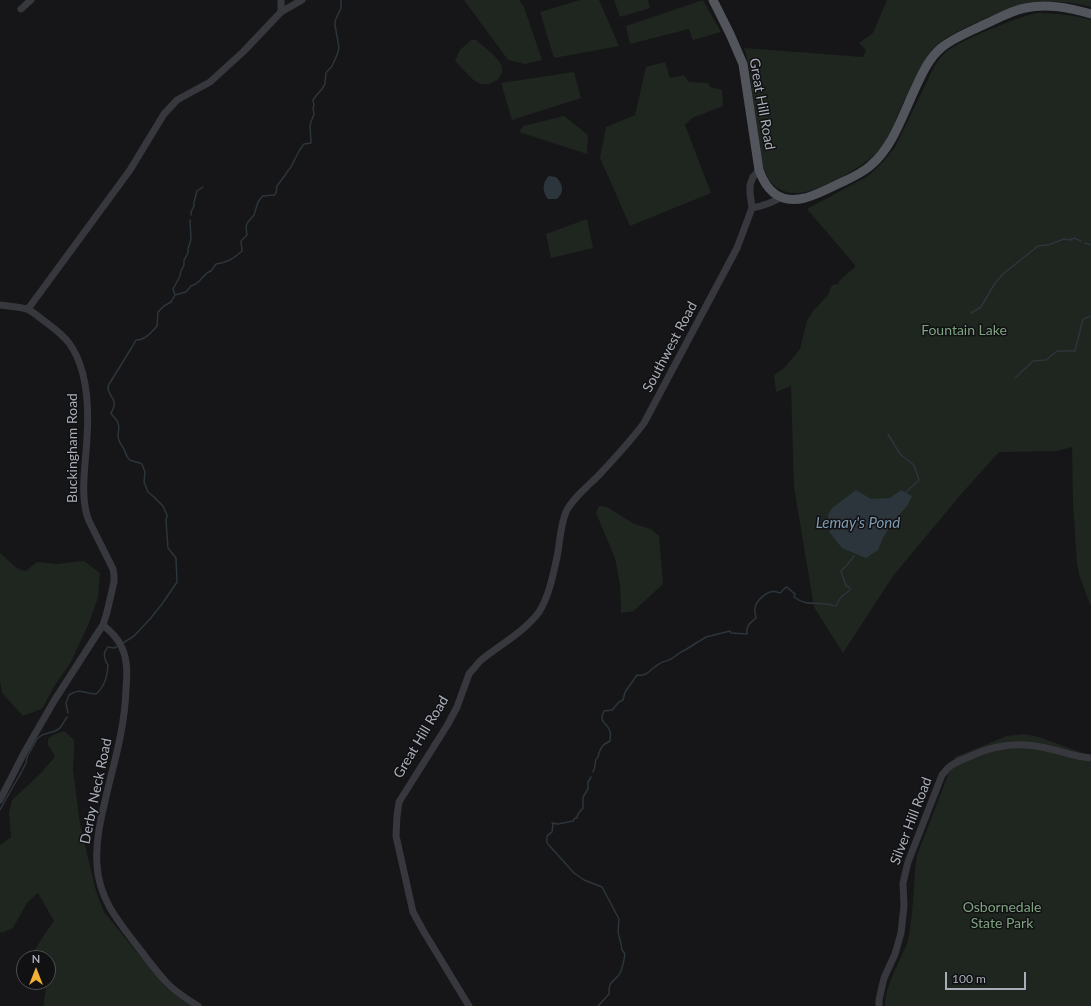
<!DOCTYPE html>
<style>
body{margin:0}
#map{position:relative;width:1091px;height:1006px;overflow:hidden;background:#161618;font-family:Lato,sans-serif}
canvas{display:block}
.north{position:absolute;left:16px;top:950px;width:40px;height:40px;box-sizing:border-box;background:#111113;border:1px solid #4d4f55;border-radius:50%;rotate:0deg;font-size:11px;font-weight:700;line-height:16px;text-align:center;color:#a8adb8}
.north::after{content:'';display:block;margin:auto;width:14px;height:18px;background:#f2b134;clip-path:polygon(50% 0,100% 100%,50% 72%,0 100%)}
.scale{position:absolute;left:945px;top:972px;width:81px;height:18px;box-sizing:border-box;border:2px solid #a8adb8;border-top:0;padding-left:5px;font-size:12px;line-height:14px;white-space:nowrap;color:#a8adb8;-webkit-text-stroke:3px #111113;paint-order:stroke}
</style>
<div id="map">
<canvas width="1091" height="1006"></canvas>
<div class="north">N</div>
<div class="scale">100 m</div>
</div>
<script>
const ctx = document.querySelector('canvas').getContext('2d');
ctx.lineJoin = 'round';
function fill(path, color) { ctx.fillStyle = color; ctx.fill(path, 'evenodd'); }
function trace(path, color, width, dash) { ctx.strokeStyle = color; ctx.lineWidth = width; ctx.lineCap = dash ? 'butt' : 'round'; ctx.setLineDash(dash || []); ctx.stroke(path); }
function drawText(font, color, halo, rows, align = 'center') {
  ctx.font = font + ' Lato,sans-serif'; ctx.lineWidth = 3; ctx.setLineDash([]); ctx.textBaseline = 'middle'; ctx.strokeStyle = halo; ctx.fillStyle = color; for (const [text, x, y, turn = 0] of rows) {
    ctx.save(); ctx.translate(x, y); ctx.rotate((+turn || 0) * Math.PI / 180); ctx.textAlign = isNaN(turn) ? turn : align; if (halo) ctx.strokeText(text, 0, 0); ctx.fillText(text, 0, 0); ctx.restore();
  }
}
fill(new Path2D(`
 M 464,0 L 519,0 L 524,7 L 542,60 L 525,64 L 508,60 Z
 M 580,0 L 599,0 L 619,46 L 554,58 L 540,12 Z
 M 614,0 L 648,0 L 650,8 L 620,17 Z
 M 703,0 L 721,32 L 693,40 L 689,29 L 630,44 L 626,26 Z
 M 887,0 L 1091,0 L 1091,7 C 1072,2 1051,0 1031,2 C 1015,5 1001,12 986,18 C 966,28 942,36 928,55 C 925,60 922,66 919,71 C 911,86 904,101 897,117 C 892,128 887,142 878,151 C 866,166 818,192 799,193 C 789,194 776,190 770,181 C 762,170 761,156 759,143 C 757,129 754,116 753,102 C 751,83 750,65 744,48 L 863,57 L 866,50 L 859,43 L 873,33 Z
 M 1037,13 C 1055,13 1073,15 1091,20 L 1091,607 L 1079,574 L 1077,564 L 1073,503 L 1072,447 L 1057,451 L 999,452 L 963,492 L 893,576 L 843,653 L 814,607 L 794,487 L 791,386 L 776,392 L 774,375 L 784,368 L 800,349 L 807,321 L 813,311 L 828,295 L 832,285 L 838,284 L 840,280 L 855,267 L 855,265 L 807,209 L 868,176 L 883,162 L 895,147 L 902,133 L 932,71 C 936,64 939,58 945,53 C 956,44 970,38 984,32 C 1001,25 1018,17 1037,13 Z
 M 471,40 L 476,40 C 482,45 498,58 501,64 C 507,80 486,90 475,81 C 468,76 462,67 455,61 L 460,50 Z
 M 665,62 L 670,78 L 684,75 L 689,82 L 708,83 L 710,87 L 722,90 L 723,106 L 692,118 L 685,125 L 711,193 L 630,226 L 600,158 L 606,127 L 635,115 L 646,67 Z
 M 574,72 L 581,98 L 512,120 L 501,83 Z
 M 564,116 L 588,135 L 587,154 L 519,132 L 523,126 Z
 M 587,219 L 593,248 L 551,258 L 546,234 Z
 M 599,506 L 607,507 L 634,524 L 651,529 L 659,536 L 663,584 L 634,611 L 621,613 L 620,585 L 615,558 L 596,513 Z
 M 0,553 L 18,569 L 26,571 L 37,562 L 57,564 L 84,561 L 100,573 L 98,598 L 88,625 L 71,662 L 55,685 L 42,709 L 23,716 L 2,693 L 0,681 Z
 M 64,731 L 74,740 L 74,751 L 73,770 L 80,824 L 96,891 L 104,912 L 166,988 L 191,1006 L 44,1006 L 44,1002 L 46,989 L 38,982 L 48,982 L 48,958 L 30,958 L 44,935 L 54,921 L 38,893 L 27,903 L 13,928 L 1,933 L 0,931 L 0,845 L 11,837 L 9,813 L 12,800 L 41,773 L 54,758 L 54,754 L 48,745 L 48,739 L 53,735 Z
 M 1024,734 L 1039,737 L 1091,756 L 1091,1006 L 885,1006 C 885,989 894,972 901,957 C 903,951 907,946 908,940 C 914,911 913,883 917,855 L 955,757 L 1007,736 Z`), '#1e261f');
fill(new Path2D(`
 M 549,176 L 556,177 C 563,184 565,192 557,199 L 548,199 C 542,192 542,182 549,176 Z
 M 856,490 L 871,499 L 890,498 L 901,490 L 912,496 L 907,506 L 892,523 L 883,538 L 878,550 L 866,558 L 842,548 L 830,533 L 828,515 L 832,508 Z`), '#2c353c');
trace(new Path2D(`
 M 191,215 L 191,212 L 194,206 L 194,202 L 197,191 L 203,187
 M 1085,243 L 1091,245
 M 175,295 L 173,289 L 180,276 L 181,271 L 184,265 L 184,260 L 188,253 L 188,249 L 191,239 L 190,220
 M 971,313 L 981,307 L 995,283 L 1003,274 L 1038,246 L 1048,245 L 1064,239 L 1070,240 L 1074,238 L 1081,241
 M 1015,378 L 1033,361 L 1046,360 L 1057,351 L 1075,351 L 1083,319 L 1091,316
 M 888,434 L 900,454 L 914,465 L 919,480 L 905,493
 M 123,643 L 134,636 L 150,619 L 162,604 L 177,582 L 176,558 L 168,548 L 166,521 L 167,515 L 163,506 L 154,497 L 148,492 L 144,482 L 145,472 L 142,464 C 139,462 134,462 130,460 C 126,457 126,453 124,449 C 121,444 118,442 118,435 C 118,431 120,427 118,423 C 117,418 112,417 111,413 C 120,398 107,397 108,386 L 132,347 L 136,340 C 145,340 151,333 157,326 L 158,312 L 164,306 L 171,302 L 175,295 L 186,292 L 191,286 C 201,284 203,273 211,271 L 216,264 C 228,262 233,259 242,251 L 241,241 L 247,235 L 246,226 L 248,222 L 254,215 L 258,202 L 261,198 L 263,196 L 274,195 L 276,193 L 277,186 L 286,174 L 287,172 L 291,167 L 299,151 L 304,144 L 311,143 L 310,126 L 311,122 L 314,114 L 313,108 L 314,106 L 313,100 L 315,97 L 322,89 L 325,84 L 326,73 L 332,66 L 337,55 L 339,48 L 335,25 L 335,21 L 341,8 L 341,0
 M 68,713 L 66,703 L 69,695 C 82,687 83,694 96,694 C 105,686 107,677 108,665 C 104,659 102,653 108,647 L 114,648 L 118,646
 M 593,772 C 594,770 595,767 595,765 C 596,761 594,760 598,757 C 600,748 602,745 610,741 C 610,738 611,734 610,731 C 607,722 598,723 604,711 L 612,710 L 619,702 L 623,700 L 625,692 L 637,675 C 648,677 651,668 659,664 C 663,661 668,661 671,659 C 676,656 680,652 685,650 L 706,637 L 730,631 L 731,633 L 747,634 C 746,625 750,623 756,618 C 756,615 754,612 755,609 C 755,602 764,594 770,592 C 773,591 777,592 780,593 L 786,587 C 790,588 791,592 795,594 L 794,597 C 806,606 814,602 826,604 C 830,604 833,606 836,606 L 841,597 L 849,591 L 850,589 L 849,587 L 846,586 L 841,571 L 846,566 L 854,556
 M 591,777 L 588,782 L 588,789 L 583,797 L 583,808 L 578,814 L 577,818 L 575,818 L 573,821 L 558,824 L 552,823 L 553,824 L 552,832 C 547,835 546,837 547,843 L 574,873 L 584,880 L 602,887 L 619,919 L 618,932 L 621,944 L 622,950 L 625,954 C 624,960 623,967 620,973 C 615,982 608,980 609,994 L 598,1006
 M 0,810 L 2,806 L 22,771 L 26,763 L 27,757 L 37,739 L 42,735 L 55,731 L 60,728 L 67,717`), '#2c353c', 1.5);
trace(new Path2D(`
 M 281,0 L 281,12
 M 21,9 L 31,0
 M 752,208 C 762,206 773,203 781,197
 M 0,305 C 9,306 19,307 27,309 C 34,312 41,319 47,323 C 55,329 63,335 69,343 C 88,369 89,407 87,437 C 86,463 79,497 89,521 L 113,569 L 114,575 L 114,582 L 107,612 L 103,625 L 99,631 L 54,701 L 24,753 L 0,800
 M 28,309 L 130,170 L 164,114 L 177,100 L 210,82 L 243,52 L 281,12 L 302,0
 M 103,625 C 111,632 118,638 122,648 C 128,661 127,676 126,689 C 125,722 117,753 109,784 C 103,810 95,838 97,865 C 99,899 118,921 138,947 C 147,959 156,971 166,982 C 175,992 187,999 198,1006
 M 469,1006 L 424,932 L 413,912 L 396,836 L 397,816 L 399,802 L 448,724 L 457,707 L 469,674 L 480,661 L 485,657 C 503,643 526,630 539,612 C 549,596 553,575 557,557 C 560,543 560,526 566,512 C 573,498 587,487 598,476 C 614,459 630,442 644,423 L 737,248 L 752,208 L 750,193 L 750,185 L 753,177 L 759,170
 M 879,1006 L 879,1000 L 884,978 L 895,954 L 901,933 L 904,906 L 903,883 L 908,862 L 942,775 C 944,773 946,770 948,768 C 954,762 965,759 973,755 C 996,745 1021,742 1046,748 C 1061,751 1075,757 1091,758`), '#37383d', 7);
trace(new Path2D(`
 M 713,0 L 730,34 L 743,64 L 759,170 C 767,192 780,204 805,198 C 816,195 828,189 838,184 C 849,179 861,174 870,166 C 892,148 902,117 914,91 C 921,76 928,59 941,48 C 953,38 967,33 981,26 C 995,20 1010,11 1025,8 C 1047,3 1070,8 1091,14`), '#53555c', 9);
drawText('14px', '#a8adb8', '#111113', [
 ["Great Hill Road",762,104,80],
 ["Southwest Road",670,347,-62],
 ["Buckingham Road",72,448,-90],
 ["Great Hill Road",421,737,-59],
 ["Derby Neck Road",96,791,-78],
 ["Silver Hill Road",911,821,-69]
]);
drawText('14px', '#7fa381', '#111113', [
 ["Fountain Lake",964,330],
 ["Osbornedale",1002,907],
 ["State Park",1002,923]
]);
drawText('italic 15px', '#7f9bb3', '#111113', [
 ["Lemay's Pond",858,523]
]);
</script>
